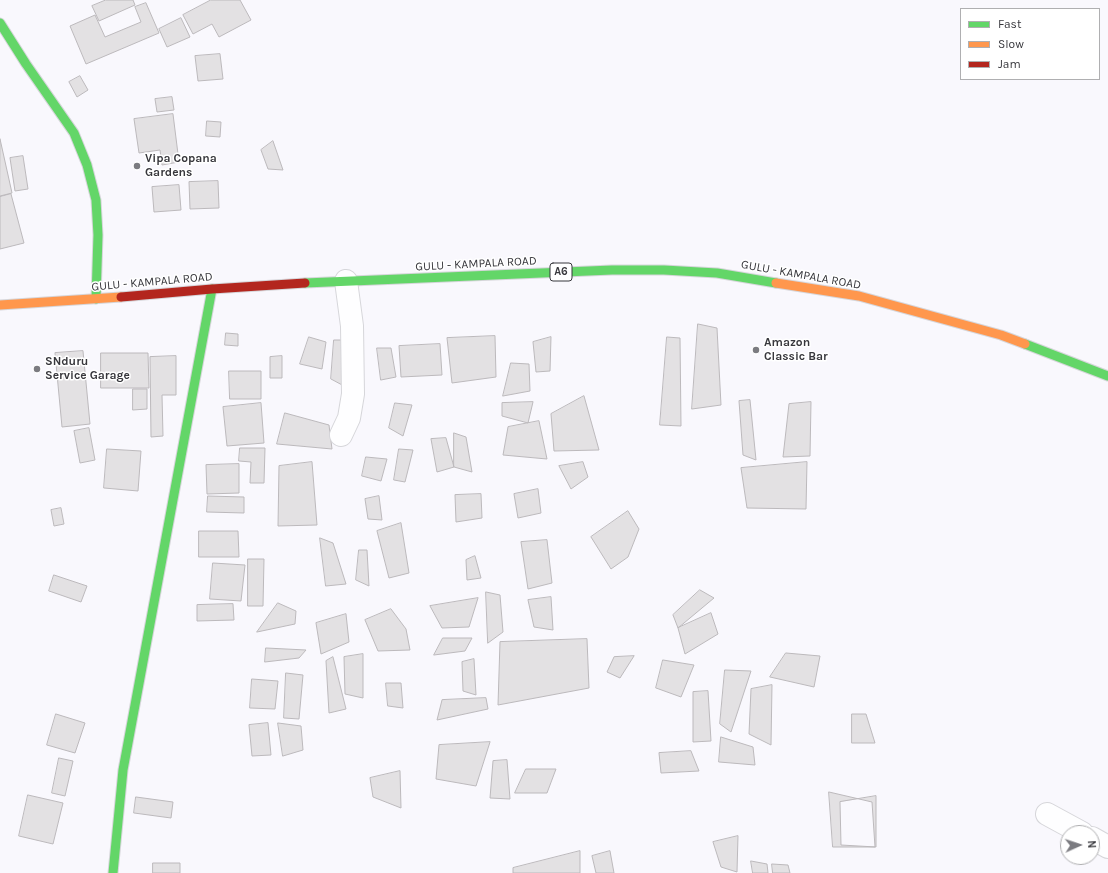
<!DOCTYPE html>
<style>
body{margin:0}
#map{position:relative;width:1108px;height:873px;overflow:hidden;background:#f9f8fd;font-family:Karla,sans-serif}
canvas{display:block}
.legend{position:absolute;left:960px;top:8px;width:140px;height:72px;box-sizing:border-box;background:#fff;border:1px solid #afafb1;margin:0;padding:5px 7px;list-style:none;font-size:12px;color:#37373c}
.legend li{display:flex;align-items:center;gap:8px;height:20px}
.legend b{width:20px;border:1px solid #afafb1}
.north{position:absolute;left:1060px;top:825px;width:40px;height:40px;box-sizing:border-box;background:#fff;border:1px solid #afafb1;border-radius:50%;rotate:87deg;font-size:11px;font-weight:700;line-height:16px;text-align:center;color:#37373c}
.north::after{content:'';display:block;margin:auto;width:14px;height:18px;background:#7b7b80;clip-path:polygon(50% 0,100% 100%,50% 72%,0 100%)}
</style>
<div id="map">
<canvas width="1108" height="873"></canvas>
<ul class="legend">
<li><b style="height:5px;background:#63d668"></b>Fast</li>
<li><b style="height:5px;background:#ff974d"></b>Slow</li>
<li><b style="height:5px;background:#b3261e"></b>Jam</li>
</ul>
<div class="north">N</div>
</div>
<script>
const ctx = document.querySelector('canvas').getContext('2d');
ctx.lineJoin = 'round';
function fill(path, color) { ctx.fillStyle = color; ctx.fill(path, 'evenodd'); }
function trace(path, color, width, dash) { ctx.strokeStyle = color; ctx.lineWidth = width; ctx.lineCap = dash ? 'butt' : 'round'; ctx.setLineDash(dash || []); ctx.stroke(path); }
function drawText(font, color, halo, rows, align = 'center') {
  ctx.font = font + ' Karla,sans-serif'; ctx.lineWidth = 3; ctx.setLineDash([]); ctx.textBaseline = 'middle'; ctx.strokeStyle = halo; ctx.fillStyle = color; for (const [text, x, y, turn = 0] of rows) {
    ctx.save(); ctx.translate(x, y); ctx.rotate((+turn || 0) * Math.PI / 180); ctx.textAlign = isNaN(turn) ? turn : align; if (halo) ctx.strokeText(text, 0, 0); ctx.fillText(text, 0, 0); ctx.restore();
  }
}
const building = new Path2D(`
 M 106,0 L 133,0 L 135,5 L 99,21 L 92,6 Z
 M 211,0 L 240,0 L 251,20 L 219,37 L 212,24 L 193,34 L 183,15 Z
 M 146,3 L 159,33 L 86,64 L 70,26 L 95,15 L 105,37 L 141,22 L 135,7 Z
 M 181,18 L 190,37 L 167,47 L 159,29 Z
 M 220,54 L 223,79 L 198,81 L 195,56 Z
 M 80,76 L 88,90 L 77,97 L 69,82 Z
 M 172,97 L 174,110 L 157,112 L 155,99 Z
 M 173,114 L 179,162 L 162,165 L 160,150 L 139,153 L 134,119 Z
 M 207,121 L 221,122 L 220,137 L 206,136 Z
 M 0,139 L 12,193 L 0,196 Z
 M 273,141 L 283,170 L 268,169 L 261,150 Z
 M 23,156 L 28,189 L 15,191 L 10,158 Z
 M 218,181 L 219,208 L 190,209 L 189,182 Z
 M 179,185 L 181,210 L 154,212 L 152,187 Z
 M 11,194 L 24,243 L 0,249 L 0,197 Z
 M 698,324 L 717,328 L 721,405 L 692,409 Z
 M 226,333 L 238,334 L 238,346 L 225,345 Z
 M 495,336 L 496,377 L 452,383 L 447,338 Z
 M 309,337 L 326,342 L 322,369 L 300,364 Z
 M 551,337 L 550,371 L 536,372 L 533,342 Z
 M 667,337 L 680,338 L 681,426 L 660,425 Z
 M 334,340 L 343,340 L 344,386 L 331,379 Z
 M 440,344 L 442,375 L 401,377 L 399,346 Z
 M 377,348 L 391,348 L 396,377 L 381,380 Z
 M 83,351 L 90,424 L 62,427 L 55,353 Z
 M 101,353 L 148,353 L 149,388 L 101,388 Z
 M 176,356 L 176,395 L 162,395 L 163,436 L 151,437 L 150,357 Z
 M 282,356 L 282,378 L 270,378 L 270,357 Z
 M 511,363 L 529,364 L 530,391 L 503,396 Z
 M 229,371 L 261,371 L 261,399 L 230,399 Z
 M 133,389 L 147,389 L 147,409 L 133,410 Z
 M 584,396 L 599,450 L 554,451 L 551,414 Z
 M 750,400 L 756,460 L 743,455 L 739,401 Z
 M 533,402 L 528,423 L 502,416 L 502,403 Z
 M 811,402 L 810,456 L 783,457 L 789,404 Z
 M 261,403 L 264,443 L 227,446 L 223,407 Z
 M 395,403 L 412,405 L 403,436 L 389,428 Z
 M 285,413 L 329,425 L 332,449 L 277,444 Z
 M 539,421 L 547,459 L 503,455 L 508,427 Z
 M 89,428 L 95,460 L 80,463 L 74,431 Z
 M 454,433 L 466,437 L 472,472 L 454,467 Z
 M 446,438 L 454,467 L 437,472 L 431,439 Z
 M 240,448 L 265,448 L 264,483 L 250,483 L 251,462 L 239,461 Z
 M 107,449 L 141,451 L 138,491 L 104,488 Z
 M 399,449 L 413,450 L 405,482 L 394,480 Z
 M 366,457 L 387,459 L 381,481 L 362,476 Z
 M 312,462 L 317,525 L 278,526 L 279,466 Z
 M 583,462 L 588,477 L 571,489 L 559,466 Z
 M 807,462 L 806,509 L 747,508 L 741,468 Z
 M 239,464 L 239,493 L 207,494 L 206,465 Z
 M 538,489 L 541,513 L 518,518 L 514,494 Z
 M 481,494 L 482,518 L 456,522 L 455,495 Z
 M 208,496 L 244,497 L 244,513 L 207,512 Z
 M 379,496 L 382,520 L 368,519 L 365,499 Z
 M 61,508 L 64,524 L 54,526 L 51,510 Z
 M 628,511 L 639,529 L 628,557 L 611,569 L 591,537 Z
 M 401,523 L 409,573 L 389,578 L 377,531 Z
 M 199,531 L 238,531 L 239,557 L 199,557 Z
 M 320,538 L 333,543 L 346,584 L 326,586 Z
 M 547,540 L 552,583 L 528,589 L 521,542 Z
 M 359,550 L 367,550 L 369,586 L 356,580 Z
 M 475,556 L 481,578 L 467,580 L 466,560 Z
 M 248,559 L 264,559 L 263,606 L 248,606 Z
 M 213,563 L 245,565 L 241,601 L 210,599 Z
 M 54,575 L 87,586 L 81,602 L 49,591 Z
 M 700,590 L 714,598 L 678,628 L 673,615 Z
 M 486,592 L 500,595 L 503,632 L 488,643 Z
 M 551,597 L 553,630 L 534,627 L 528,600 Z
 M 478,598 L 469,627 L 442,628 L 430,606 Z
 M 278,603 L 296,611 L 295,624 L 257,632 Z
 M 233,604 L 234,620 L 197,621 L 197,605 Z
 M 391,609 L 406,629 L 410,650 L 378,651 L 365,620 Z
 M 711,613 L 718,634 L 685,654 L 678,628 Z
 M 346,614 L 349,642 L 321,654 L 316,623 Z
 M 443,638 L 472,638 L 465,651 L 434,655 Z
 M 587,639 L 589,688 L 498,705 L 500,642 Z
 M 266,648 L 306,650 L 299,658 L 265,662 Z
 M 786,653 L 820,656 L 814,687 L 770,677 Z
 M 363,654 L 363,698 L 345,694 L 344,657 Z
 M 634,656 L 620,678 L 607,672 L 614,657 Z
 M 333,657 L 346,709 L 329,713 L 326,661 Z
 M 474,659 L 476,695 L 463,691 L 462,662 Z
 M 663,660 L 694,665 L 681,697 L 656,688 Z
 M 725,670 L 751,671 L 731,732 L 720,724 Z
 M 286,673 L 303,675 L 299,719 L 284,718 Z
 M 252,679 L 278,681 L 275,709 L 250,708 Z
 M 386,683 L 401,683 L 403,708 L 388,706 Z
 M 772,685 L 771,745 L 749,734 L 751,689 Z
 M 708,691 L 711,741 L 693,742 L 693,692 Z
 M 486,698 L 488,709 L 437,720 L 442,700 Z
 M 56,714 L 85,723 L 75,753 L 47,745 Z
 M 852,714 L 866,714 L 875,743 L 852,743 Z
 M 268,723 L 271,755 L 252,756 L 249,725 Z
 M 278,723 L 301,726 L 303,750 L 283,756 Z
 M 721,737 L 753,747 L 755,765 L 719,762 Z
 M 490,742 L 476,786 L 436,779 L 439,745 Z
 M 691,751 L 699,771 L 661,773 L 659,753 Z
 M 59,758 L 73,761 L 65,796 L 52,793 Z
 M 507,760 L 510,799 L 490,798 L 493,761 Z
 M 526,769 L 556,769 L 547,793 L 515,793 Z
 M 400,771 L 401,808 L 373,797 L 370,778 Z
 M 829,792 L 872,802 L 875,847 L 833,847 Z
 M 28,795 L 63,803 L 53,844 L 19,836 Z
 M 876,796 L 876,847 L 841,845 L 840,802 Z
 M 136,797 L 173,802 L 171,818 L 134,813 Z
 M 738,836 L 737,872 L 721,867 L 713,842 Z
 M 580,851 L 580,873 L 513,873 L 513,868 Z
 M 610,851 L 614,873 L 596,873 L 592,856 Z
 M 751,861 L 767,864 L 768,873 L 753,873 Z
 M 153,863 L 180,863 L 180,873 L 153,873 Z
 M 772,864 L 788,865 L 790,873 L 773,873 Z`);
fill(building, '#e3e1e3');
trace(building, '#bcb9bc', 1);
const street = new Path2D(`
 M 341,435 L 349,418 L 353,394 L 352,326 L 346,281
 M 1047,814 L 1082,833
 M 1092,838 L 1108,847`);
const fast = new Path2D(`
 M 0,23 L 26,64 L 74,133 L 87,165 L 96,200 L 98,235 L 96,299
 M 305,283 L 612,270 L 664,270 L 717,273 L 776,283
 M 1025,344 L 1108,376
 M 113,873 L 123,770 L 212,289`);
const slow = new Path2D(`
 M 776,283 L 859,296 L 1001,335 L 1025,344
 M 0,305 L 121,297`);
const jam = new Path2D(`
 M 121,297 L 212,289 L 305,283`);
trace(street, '#d6d6da', 24);
trace(fast, '#d6d6da', 11);
trace(slow, '#d6d6da', 11);
trace(jam, '#d6d6da', 11);
trace(street, '#fefeff', 22);
trace(fast, '#63d668', 9);
trace(slow, '#ff974d', 9);
trace(jam, '#b3261e', 9);
for (const [x, y, r, color] of [
 [137,166,4,"#7b7b80"],
 [756,350,4,"#7b7b80"],
 [37,369,4,"#7b7b80"]
]) { const dot = new Path2D(); dot.arc(x, y, r, 0, 2 * Math.PI); ctx.fillStyle = color; ctx.fill(dot); trace(dot, '#fff', 1.5); }
for (const [x, y, w] of [
 [561,272,22]
]) { const box = new Path2D(); box.roundRect(x - w / 2, y - 9, w, 18, 3); ctx.fillStyle = '#fff'; ctx.fill(box); trace(box, '#37373c', 1); }
drawText('bold 11px', '#37373c', null, [
 ["A6",561,272]
]);
drawText('bold 12px', '#37373c', '#fff', [
 ["Vipa Copana",145,159],
 ["Gardens",145,173],
 ["Amazon",764,343],
 ["Classic Bar",764,357],
 ["SNduru",45,362],
 ["Service Garage",45,376]
], 'left');
drawText('12px', '#37373c', '#fff', [
 ["GULU - KAMPALA ROAD",476,264,-3],
 ["GULU - KAMPALA ROAD",801,275,10],
 ["GULU - KAMPALA ROAD",152,282,-5]
]);
</script>
